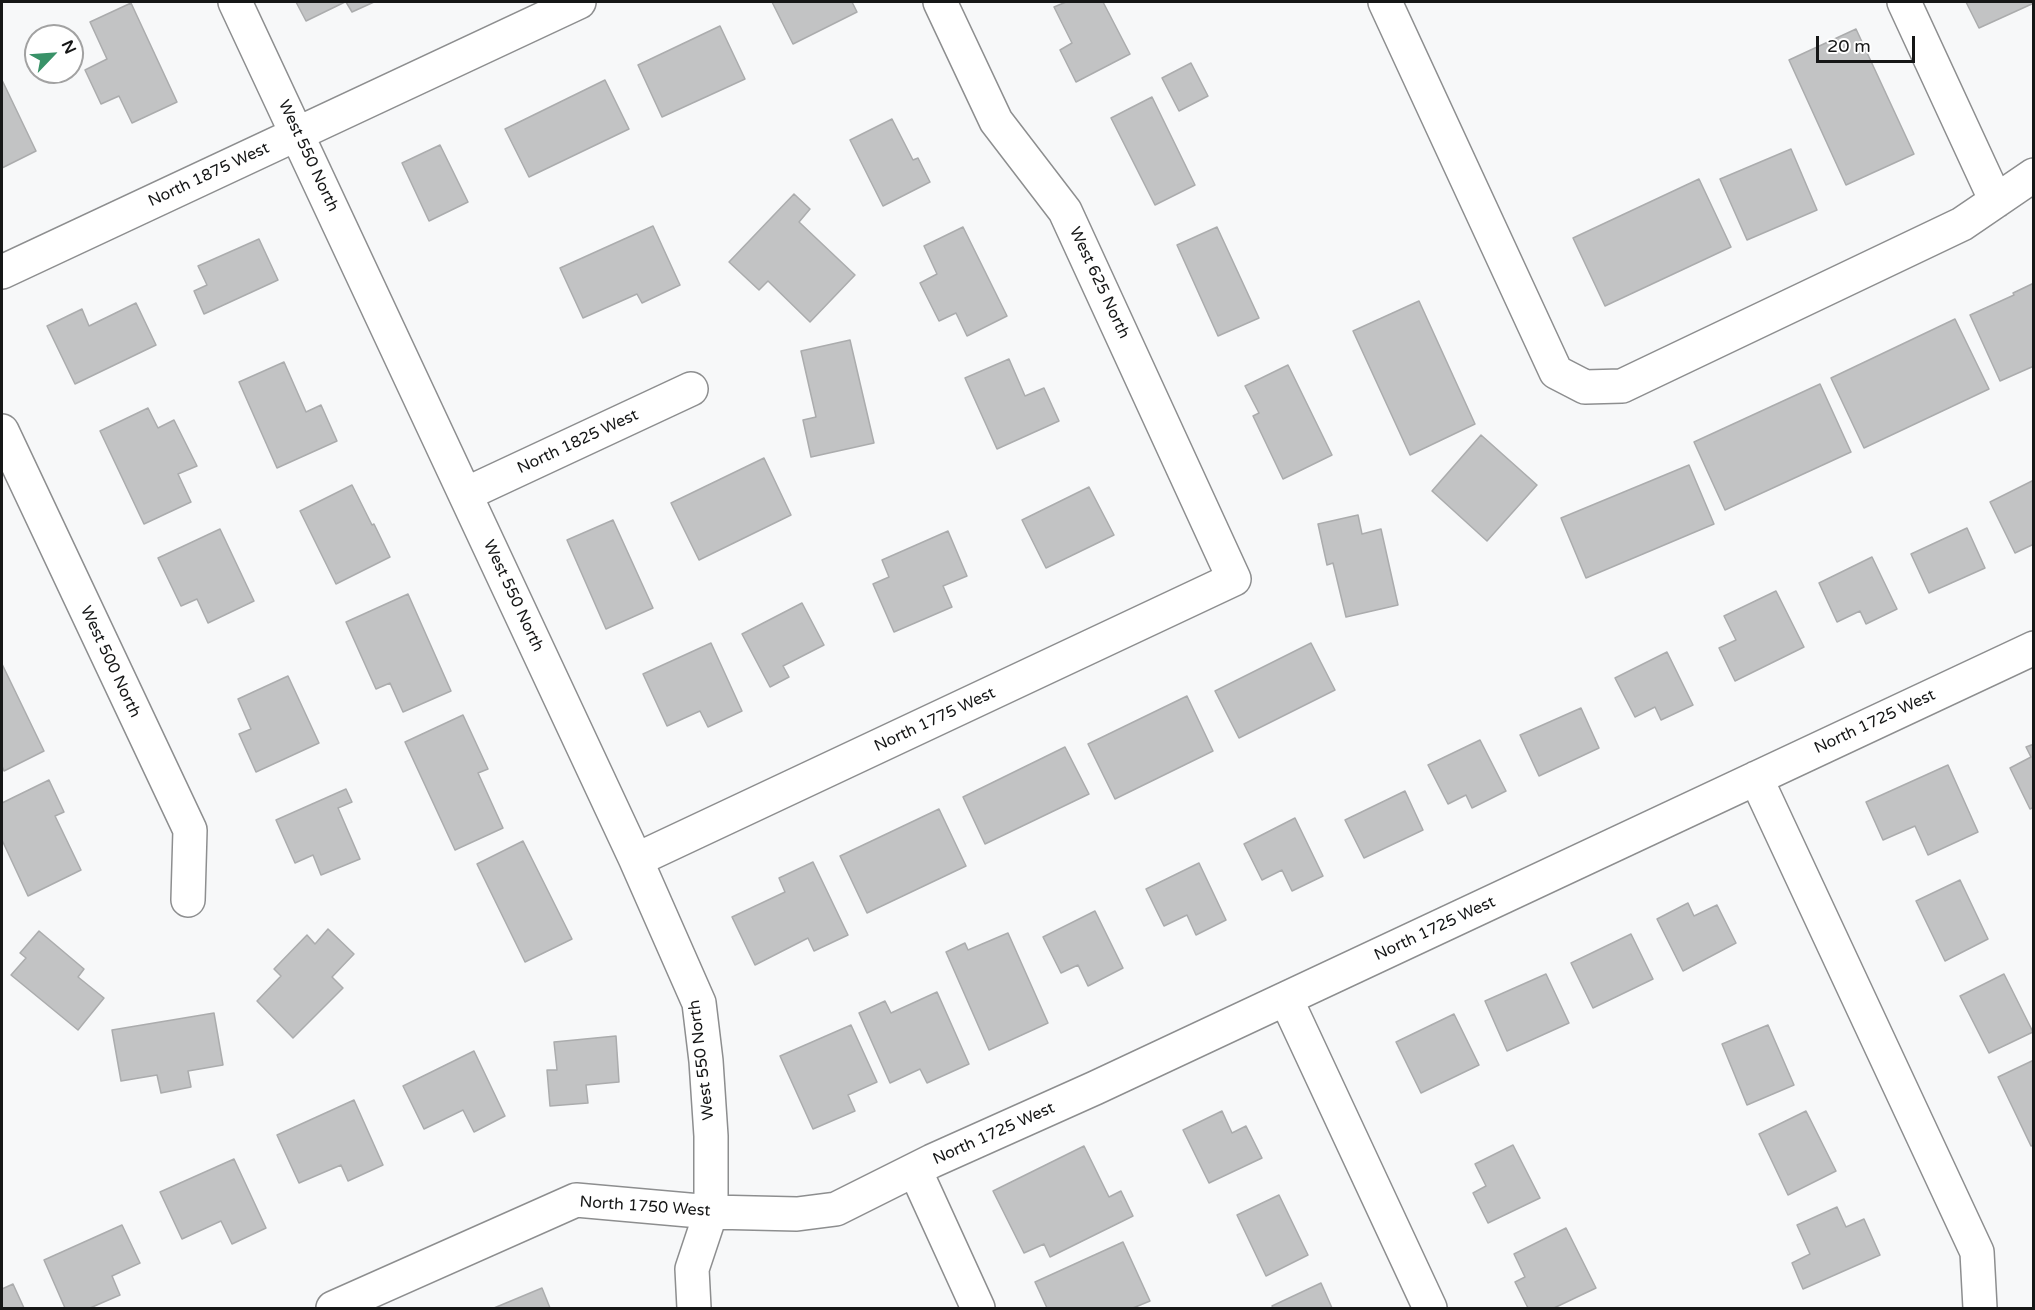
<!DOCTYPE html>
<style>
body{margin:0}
#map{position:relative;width:2035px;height:1310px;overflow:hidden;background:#f7f8f9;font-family:"Varela Round",sans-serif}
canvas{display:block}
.frame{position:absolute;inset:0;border:3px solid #161717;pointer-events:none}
.north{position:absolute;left:24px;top:24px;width:60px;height:60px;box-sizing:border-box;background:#fff;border:2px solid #a2a2a2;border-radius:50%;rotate:65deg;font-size:16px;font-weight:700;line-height:24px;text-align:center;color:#161717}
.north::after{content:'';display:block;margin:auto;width:21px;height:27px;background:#399268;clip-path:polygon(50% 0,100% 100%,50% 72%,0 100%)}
.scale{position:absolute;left:1816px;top:36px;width:99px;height:27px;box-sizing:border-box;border:3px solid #161717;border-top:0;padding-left:8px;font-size:18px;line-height:21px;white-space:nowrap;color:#161717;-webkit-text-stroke:4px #fff;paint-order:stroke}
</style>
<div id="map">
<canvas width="2035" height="1310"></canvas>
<div class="frame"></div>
<div class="north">N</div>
<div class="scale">20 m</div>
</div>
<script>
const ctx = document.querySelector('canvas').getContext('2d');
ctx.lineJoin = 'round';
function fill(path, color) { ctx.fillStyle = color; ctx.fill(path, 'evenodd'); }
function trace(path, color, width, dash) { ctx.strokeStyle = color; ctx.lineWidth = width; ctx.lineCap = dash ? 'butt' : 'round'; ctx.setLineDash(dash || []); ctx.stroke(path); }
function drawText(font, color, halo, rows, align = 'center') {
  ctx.font = font + ' "Varela Round",sans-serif'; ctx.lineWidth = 4.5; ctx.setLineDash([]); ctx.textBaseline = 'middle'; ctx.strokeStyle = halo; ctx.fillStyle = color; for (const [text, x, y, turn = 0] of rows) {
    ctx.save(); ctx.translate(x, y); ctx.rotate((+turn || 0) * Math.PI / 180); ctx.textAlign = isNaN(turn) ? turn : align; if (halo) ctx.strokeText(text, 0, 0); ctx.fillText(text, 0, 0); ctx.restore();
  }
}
const building = new Path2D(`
 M 296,2 L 345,2 L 306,21 Z
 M 346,2 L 374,2 L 352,12 Z
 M 772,2 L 852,2 L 857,12 L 793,44 Z
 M 1066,2 L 1103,2 L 1130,54 L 1076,82 L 1060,50 L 1072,43 L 1054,7 Z
 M 1966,2 L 2034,2 L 2034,3 L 1979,28 Z
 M 131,3 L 177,102 L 132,123 L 119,96 L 101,104 L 85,70 L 107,59 L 90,22 Z
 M 720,26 L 745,79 L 662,117 L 638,65 Z
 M 1856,29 L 1914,154 L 1846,185 L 1789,60 Z
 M 1191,63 L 1208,96 L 1179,111 L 1162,78 Z
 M 2,80 L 36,151 L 2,168 Z
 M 605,80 L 629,129 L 529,177 L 505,129 Z
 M 1152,97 L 1195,185 L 1155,205 L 1111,118 Z
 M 892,119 L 913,160 L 918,158 L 930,182 L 883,206 L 850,140 Z
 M 440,145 L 468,202 L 429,221 L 402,163 Z
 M 1791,149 L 1817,210 L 1747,240 L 1720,179 Z
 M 1699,179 L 1731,247 L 1605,306 L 1573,238 Z
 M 794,194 L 810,209 L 799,222 L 855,275 L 810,322 L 768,281 L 759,290 L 729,262 Z
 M 653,226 L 680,285 L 642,303 L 637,294 L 583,318 L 560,268 Z
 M 963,227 L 1007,316 L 967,336 L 956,313 L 939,321 L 920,283 L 937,274 L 924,246 Z
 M 1217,227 L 1259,318 L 1218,336 L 1177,245 Z
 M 259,239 L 278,280 L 204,314 L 194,291 L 207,285 L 198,266 Z
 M 2034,283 L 2034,366 L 2000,381 L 1970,315 L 2014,295 L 2013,293 Z
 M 1419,301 L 1475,424 L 1410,455 L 1353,331 Z
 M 136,303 L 156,345 L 75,384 L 47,326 L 82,309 L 89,326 Z
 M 1955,319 L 1989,389 L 1864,448 L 1831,378 Z
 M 850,340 L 874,443 L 811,457 L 803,420 L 816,417 L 801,351 Z
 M 1009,359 L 1025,396 L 1044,388 L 1059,421 L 997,449 L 965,378 Z
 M 284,362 L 306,412 L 321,405 L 337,441 L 277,468 L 239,382 Z
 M 1288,365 L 1332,455 L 1283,479 L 1253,416 L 1259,413 L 1245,386 Z
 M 1820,384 L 1851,452 L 1725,510 L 1694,442 Z
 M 148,408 L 158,428 L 174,420 L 197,466 L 178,474 L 191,502 L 144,524 L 100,431 Z
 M 1481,435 L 1537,485 L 1487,541 L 1432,491 Z
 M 764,458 L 791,515 L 699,560 L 671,503 Z
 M 1689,465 L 1714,524 L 1586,578 L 1561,518 Z
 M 2034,480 L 2034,544 L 2015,553 L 1990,502 Z
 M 352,485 L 372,525 L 374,524 L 390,557 L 336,584 L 300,511 Z
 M 1089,487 L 1114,535 L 1046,568 L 1022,520 Z
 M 1358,515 L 1362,534 L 1381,529 L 1398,605 L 1346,617 L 1333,563 L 1327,565 L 1318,524 Z
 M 613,520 L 653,608 L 606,629 L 567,540 Z
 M 1967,528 L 1985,568 L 1929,593 L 1911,554 Z
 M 220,529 L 254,601 L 208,623 L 197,599 L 181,606 L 158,558 Z
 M 948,531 L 967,576 L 943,586 L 952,607 L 894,632 L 873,584 L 889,577 L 882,560 Z
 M 1872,557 L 1897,609 L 1866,624 L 1860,611 L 1837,622 L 1819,583 Z
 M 1776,591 L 1804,647 L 1735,681 L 1719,648 L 1736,640 L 1724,616 Z
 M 408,594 L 451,691 L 403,712 L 390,683 L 376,689 L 346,622 Z
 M 802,603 L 824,645 L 783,666 L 789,677 L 770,687 L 742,634 Z
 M 711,643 L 742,711 L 708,727 L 700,711 L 667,726 L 643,674 Z
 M 1311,643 L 1335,690 L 1239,738 L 1215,691 Z
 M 1667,652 L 1693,705 L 1661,720 L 1655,707 L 1635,717 L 1615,678 Z
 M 2,664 L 44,751 L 4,771 L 2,766 Z
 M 288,676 L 319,743 L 256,772 L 239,734 L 251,729 L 238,699 Z
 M 1187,696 L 1213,751 L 1115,799 L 1088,744 Z
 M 1581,708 L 1599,748 L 1539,776 L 1520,735 Z
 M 463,715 L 488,769 L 478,773 L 503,828 L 455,850 L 405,742 Z
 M 1480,740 L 1506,791 L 1472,808 L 1466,795 L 1448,804 L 1428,765 Z
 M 2034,744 L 2034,807 L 2030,809 L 2010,768 L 2031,757 L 2026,747 Z
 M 1065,747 L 1089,794 L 985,844 L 963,797 Z
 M 1948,765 L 1978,832 L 1928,855 L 1915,826 L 1883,840 L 1866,802 Z
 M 49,780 L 64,812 L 55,816 L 81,870 L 28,896 L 2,840 L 2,803 Z
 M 346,789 L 352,802 L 338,808 L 360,859 L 321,875 L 313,855 L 295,863 L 276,820 Z
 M 1405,791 L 1423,830 L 1364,858 L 1345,820 Z
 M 939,809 L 966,866 L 867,913 L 840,856 Z
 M 1295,818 L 1323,876 L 1292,891 L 1282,870 L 1262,880 L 1244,844 Z
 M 523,841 L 572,939 L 525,962 L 477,864 Z
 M 813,862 L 848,935 L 814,951 L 808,938 L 755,965 L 732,917 L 785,892 L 779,878 Z
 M 1199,863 L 1226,920 L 1196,935 L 1187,915 L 1164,926 L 1146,889 Z
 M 1960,880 L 1988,939 L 1945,961 L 1916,901 Z
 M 1688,903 L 1694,916 L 1717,905 L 1736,943 L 1683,971 L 1657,919 Z
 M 1095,911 L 1123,968 L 1088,986 L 1078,965 L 1061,973 L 1043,937 Z
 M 328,929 L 354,954 L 332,977 L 343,988 L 293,1038 L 257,1001 L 281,976 L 274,969 L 307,935 L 315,944 Z
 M 39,931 L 84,969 L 78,977 L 104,998 L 78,1030 L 11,975 L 26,958 L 20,953 Z
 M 1008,933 L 1048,1023 L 989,1050 L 946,952 L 965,943 L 968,950 Z
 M 1631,934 L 1653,979 L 1593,1008 L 1571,963 Z
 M 1546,974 L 1569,1023 L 1507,1051 L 1485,1001 Z
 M 2004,974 L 2033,1032 L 1989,1053 L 1960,996 Z
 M 937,992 L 969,1064 L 927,1083 L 920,1069 L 890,1083 L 859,1013 L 885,1001 L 891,1013 Z
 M 214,1013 L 223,1065 L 188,1071 L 191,1087 L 161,1093 L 157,1075 L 121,1081 L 112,1030 Z
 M 1454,1014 L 1479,1065 L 1421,1093 L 1396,1042 Z
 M 851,1025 L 877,1082 L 848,1095 L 855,1111 L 813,1129 L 780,1056 Z
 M 1768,1025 L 1794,1085 L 1747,1105 L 1722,1044 Z
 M 616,1036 L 619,1082 L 586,1085 L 588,1103 L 550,1106 L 547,1070 L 557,1070 L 554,1042 Z
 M 474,1051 L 505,1116 L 474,1132 L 463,1110 L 424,1129 L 403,1086 Z
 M 2034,1060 L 2034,1145 L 2031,1146 L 1998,1077 Z
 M 354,1100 L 383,1165 L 348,1181 L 341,1165 L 299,1183 L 277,1135 Z
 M 1222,1111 L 1232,1133 L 1246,1126 L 1262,1158 L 1209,1183 L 1183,1130 Z
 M 1806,1111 L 1836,1171 L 1788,1195 L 1759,1134 Z
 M 1513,1145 L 1540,1198 L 1488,1223 L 1473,1193 L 1486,1186 L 1475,1164 Z
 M 1084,1146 L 1109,1197 L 1121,1191 L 1133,1216 L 1050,1257 L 1044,1244 L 1024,1253 L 993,1191 Z
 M 234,1159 L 266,1228 L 232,1244 L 221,1221 L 182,1239 L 160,1192 Z
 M 1279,1195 L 1308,1255 L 1266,1276 L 1237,1215 Z
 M 1837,1207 L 1846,1227 L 1864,1219 L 1880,1255 L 1803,1289 L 1792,1263 L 1810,1254 L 1797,1225 Z
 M 122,1225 L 140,1263 L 112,1276 L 120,1295 L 90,1308 L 65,1308 L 44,1260 Z
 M 1566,1228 L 1596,1288 L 1554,1308 L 1528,1308 L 1515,1282 L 1525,1277 L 1514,1254 Z
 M 1123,1242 L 1150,1301 L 1133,1308 L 1047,1308 L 1035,1282 Z
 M 1321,1283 L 1332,1308 L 1273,1308 L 1272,1306 Z
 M 13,1284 L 24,1308 L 2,1308 L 2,1289 Z
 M 542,1288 L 550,1308 L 494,1308 Z`);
fill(building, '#c2c3c4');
trace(building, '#abacad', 1.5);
const minor = new Path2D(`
 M 235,2 L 636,860 L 699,1003 L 706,1061 L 711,1136 L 711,1212 L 692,1269 L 694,1308
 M 1385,2 L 1556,372 L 1585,387 L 1622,386 L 1962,224 L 2034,175
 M 1904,2 L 1996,201
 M 2,272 L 579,2
 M 2,431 L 190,830 L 188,900
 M 466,494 L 691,389
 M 1756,778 L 1977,1252 L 1980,1308
 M 636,860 L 1234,579 L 1065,211 L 996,121 L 940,2
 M 1286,999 L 1430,1308
 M 915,1170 L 978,1308
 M 333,1308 L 576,1200 L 711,1212 L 797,1214 L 836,1209 L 932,1161 L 1095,1088 L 2034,648`);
trace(minor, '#8d8e8f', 36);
trace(minor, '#fff', 33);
drawText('16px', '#161717', '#fff', [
 ["West 550 North",308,156,65],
 ["North 1875 West",209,175,-25],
 ["West 625 North",1099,283,65],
 ["North 1825 West",578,442,-25],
 ["West 550 North",513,596,65],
 ["West 500 North",110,662,65],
 ["North 1775 West",935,720,-25],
 ["North 1725 West",1875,722,-25],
 ["North 1725 West",1435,929,-25],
 ["West 550 North",702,1060,-97],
 ["North 1725 West",994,1134,-24],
 ["North 1750 West",645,1207,4]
]);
</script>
